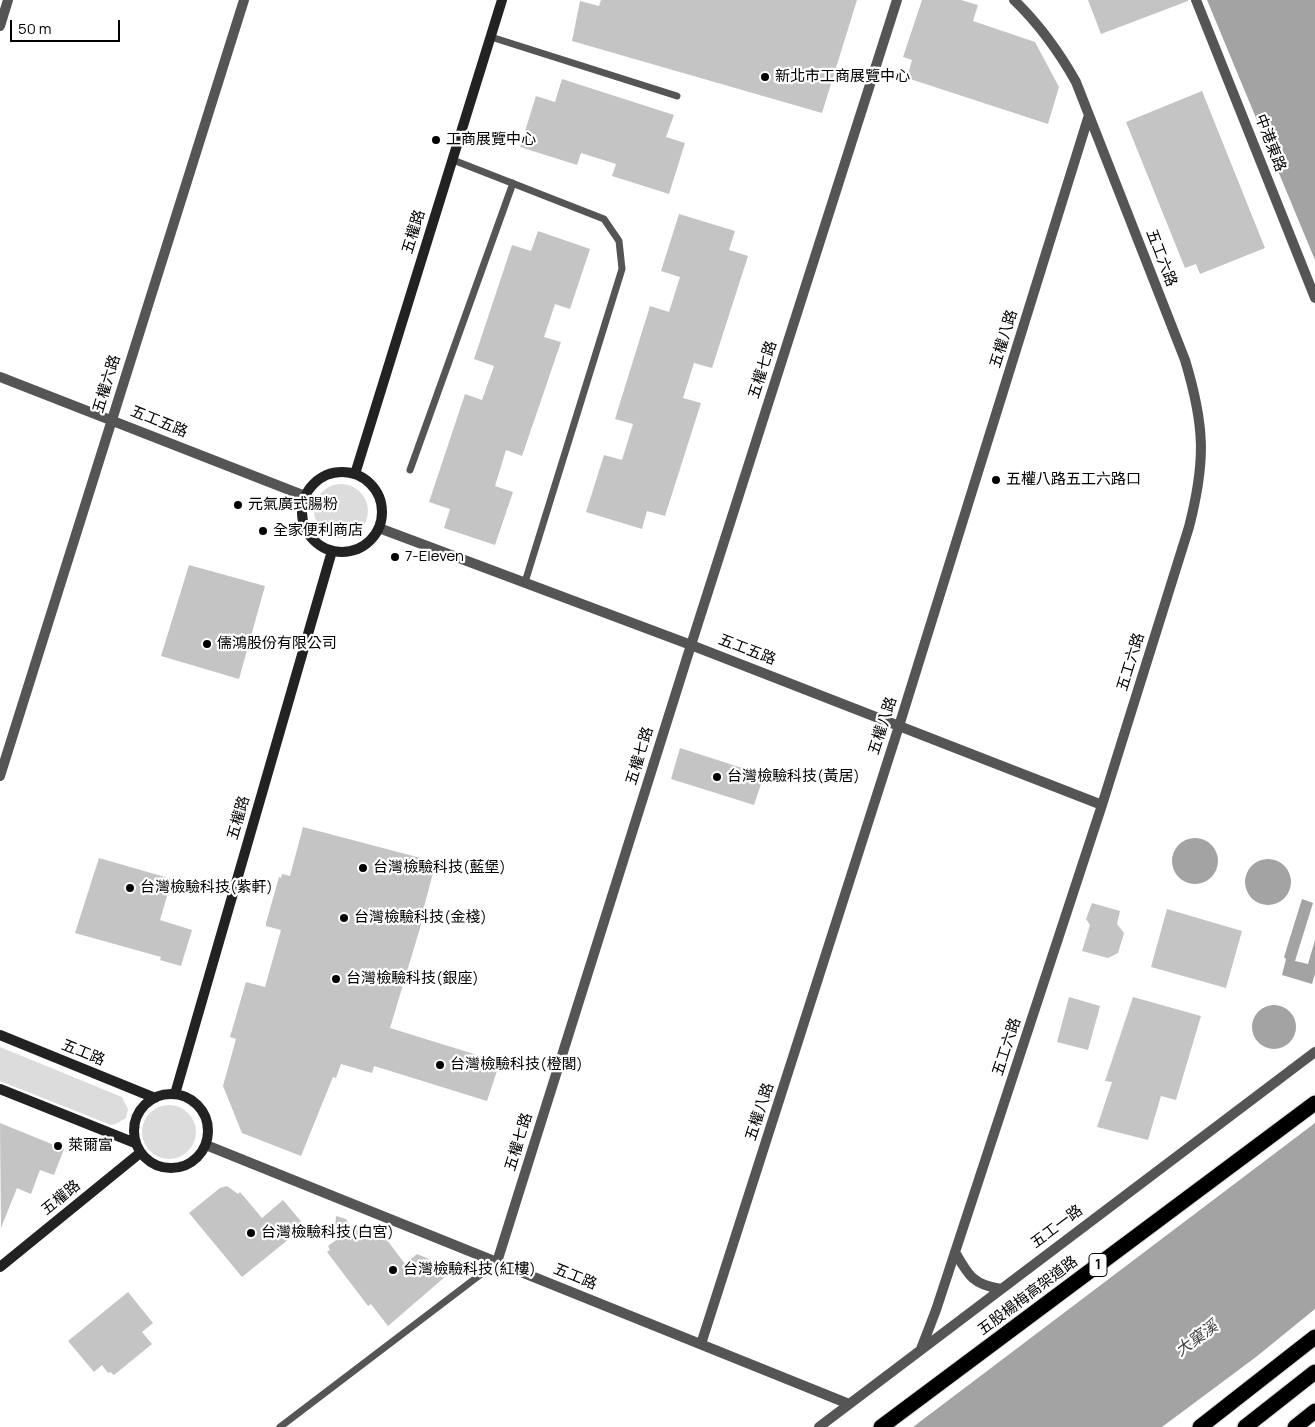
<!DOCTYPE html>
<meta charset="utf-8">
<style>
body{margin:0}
#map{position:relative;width:1315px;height:1427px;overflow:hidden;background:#fff;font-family:Manrope,sans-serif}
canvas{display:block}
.scale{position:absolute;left:10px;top:20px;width:110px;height:22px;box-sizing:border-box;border:2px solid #000;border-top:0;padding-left:6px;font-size:15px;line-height:18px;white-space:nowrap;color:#000;-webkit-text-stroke:4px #fff;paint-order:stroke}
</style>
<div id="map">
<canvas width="1315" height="1427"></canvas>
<div class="scale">50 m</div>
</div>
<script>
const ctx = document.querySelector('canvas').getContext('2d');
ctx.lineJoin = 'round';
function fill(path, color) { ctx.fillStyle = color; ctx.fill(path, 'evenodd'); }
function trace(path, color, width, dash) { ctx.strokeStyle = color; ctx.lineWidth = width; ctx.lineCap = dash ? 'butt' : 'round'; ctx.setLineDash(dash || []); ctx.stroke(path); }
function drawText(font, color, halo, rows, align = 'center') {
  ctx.font = font + ' Manrope,"Noto Sans TC",sans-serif'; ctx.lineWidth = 4.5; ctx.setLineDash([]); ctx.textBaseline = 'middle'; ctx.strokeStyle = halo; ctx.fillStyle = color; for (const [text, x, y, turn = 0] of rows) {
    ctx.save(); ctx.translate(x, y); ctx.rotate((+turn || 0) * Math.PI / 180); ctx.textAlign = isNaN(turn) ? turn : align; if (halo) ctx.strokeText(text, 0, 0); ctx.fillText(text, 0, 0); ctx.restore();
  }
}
fill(new Path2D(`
 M314 511a27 27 0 1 1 54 0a27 27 0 1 1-54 0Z
 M 0,1047 L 122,1097 L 128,1109 L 126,1118 L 116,1124 L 111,1125 L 0,1081 Z
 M142 1132a27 27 0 1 1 54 0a27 27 0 1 1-54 0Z`), '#dcdcdc');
fill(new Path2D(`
 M 1207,0 L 1315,0 L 1315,260 Z
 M1172 861a23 23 0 1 1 46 0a23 23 0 1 1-46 0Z
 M1245 882a23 23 0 1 1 46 0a23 23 0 1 1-46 0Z
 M 1302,899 L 1313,903 L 1295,961 L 1308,964 L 1315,940 L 1315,974 L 1312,984 L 1282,975 L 1286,959 L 1284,957 Z
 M1252 1027a22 22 0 1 1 44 0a22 22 0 1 1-44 0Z
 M 1315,1123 L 1315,1309 L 1256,1357 L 1162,1427 L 913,1427 Z`), '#a3a3a3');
fill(new Path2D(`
 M 601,0 L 857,0 L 822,113 L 572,41 L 580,1 L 599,6 Z
 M 922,0 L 961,0 L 978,5 L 973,21 L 1035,42 L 1059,87 L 1048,124 L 907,78 L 912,60 L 903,57 Z
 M 1088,0 L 1188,0 L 1188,1 L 1101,34 Z
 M 562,79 L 674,115 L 666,137 L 685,143 L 669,194 L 612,176 L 616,164 L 581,153 L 577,165 L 520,147 L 536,96 L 555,102 Z
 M 1202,91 L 1265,248 L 1200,274 L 1196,264 L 1185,268 L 1126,122 Z
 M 679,214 L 735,231 L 729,250 L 748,256 L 712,368 L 694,363 L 683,398 L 701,403 L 665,516 L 647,511 L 642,529 L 586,512 L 604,455 L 622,460 L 633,424 L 615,419 L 650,306 L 669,312 L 680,277 L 661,271 Z
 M 538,231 L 590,249 L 570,309 L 555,304 L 544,337 L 561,342 L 522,456 L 506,450 L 495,486 L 513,492 L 495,545 L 444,528 L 450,509 L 429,502 L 465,394 L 482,400 L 494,366 L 474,359 L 512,245 L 531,251 Z
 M 189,565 L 265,586 L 239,679 L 161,656 Z
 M 680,748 L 764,775 L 754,805 L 671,779 Z
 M 303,827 L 436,862 L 421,918 L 423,918 L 390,1028 L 500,1062 L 487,1101 L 374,1066 L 372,1073 L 341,1064 L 336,1078 L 333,1077 L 301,1156 L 242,1133 L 223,1086 L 236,1039 L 230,1037 L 246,982 L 265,987 L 281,930 L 266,926 L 266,923 L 279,877 L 281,878 L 282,874 L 290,876 Z
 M 99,858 L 172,879 L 160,920 L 192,930 L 181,966 L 160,960 L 161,957 L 75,933 Z
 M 1092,903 L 1120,911 L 1117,924 L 1124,933 L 1118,953 L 1108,958 L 1082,951 L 1090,925 L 1086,919 Z
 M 1167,909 L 1242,931 L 1226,988 L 1151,967 Z
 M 1069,997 L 1100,1006 L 1088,1050 L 1057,1042 Z
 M 1133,997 L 1201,1016 L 1176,1100 L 1161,1096 L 1148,1140 L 1097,1127 L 1112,1082 L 1105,1081 Z
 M 0,1123 L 64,1149 L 54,1175 L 40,1170 L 31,1194 L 17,1188 L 1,1228 Z
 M 227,1186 L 238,1194 L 240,1192 L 262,1218 L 283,1200 L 305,1226 L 242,1277 L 189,1213 L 220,1188 Z
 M 336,1216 L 346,1219 L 351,1227 L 353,1226 L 359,1231 L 373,1237 L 375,1232 L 388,1237 L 387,1240 L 405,1264 L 417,1254 L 441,1264 L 446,1271 L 446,1276 L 388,1326 L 371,1304 L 368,1306 L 327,1252 L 330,1250 L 328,1246 L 339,1238 L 335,1228 Z
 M 128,1292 L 153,1323 L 142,1332 L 152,1344 L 114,1375 L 110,1372 L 108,1373 L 102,1365 L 94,1372 L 68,1341 Z`), '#c4c4c4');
const highway = new Path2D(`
 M 881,1427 L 1315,1103
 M 1200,1427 L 1315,1337
 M 1245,1427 L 1315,1372
 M 1295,1427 L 1315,1411`);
trace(highway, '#dbdbdb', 17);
trace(new Path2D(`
 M 491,37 L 677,96
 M 453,160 L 604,219 L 619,241 L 622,269 L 525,582
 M 410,470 L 513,183
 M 280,1427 L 497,1262`), '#555', 7);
trace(new Path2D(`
 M 1196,0 L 1315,298
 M 0,26 L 8,0
 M 0,377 L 305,496
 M 379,528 L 691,645 L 1102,805
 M 0,776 L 244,0
 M 206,1145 L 849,1404
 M 955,1252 C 968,1275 973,1285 1001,1289
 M 497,1262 L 691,645 L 897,0
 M 701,1344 L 899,726 L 1089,115
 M 921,1349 L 936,1310 L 1102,805 L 1189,527 C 1206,461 1205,426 1185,360 L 1076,82 C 1058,50 1040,25 1014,0
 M 819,1427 L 1315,1052`), '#555', 10);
trace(new Path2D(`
 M302 512a40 40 0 1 1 80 0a40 40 0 1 1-80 0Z
 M 355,474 L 502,0
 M 0,1035 L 155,1098
 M 0,1089 L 135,1143
 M134 1131a37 37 0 1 1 74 0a37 37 0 1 1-74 0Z
 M 175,1094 L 332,551
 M 0,1267 L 140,1153`), '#222', 10);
trace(highway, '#000', 15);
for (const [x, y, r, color] of [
 [765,77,5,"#000"],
 [436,140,5,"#000"],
 [996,480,5,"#000"],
 [238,505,5,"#000"],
 [263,531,5,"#000"],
 [395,557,5,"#000"],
 [207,644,5,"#000"],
 [717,777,5,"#000"],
 [363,868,5,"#000"],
 [130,888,5,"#000"],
 [344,918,5,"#000"],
 [336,979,5,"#000"],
 [440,1065,5,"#000"],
 [58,1146,5,"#000"],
 [251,1233,5,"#000"],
 [393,1270,5,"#000"]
]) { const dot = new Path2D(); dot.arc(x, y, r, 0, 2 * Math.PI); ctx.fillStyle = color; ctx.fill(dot); trace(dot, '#fff', 2); }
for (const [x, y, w] of [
 [1098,1265,18]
]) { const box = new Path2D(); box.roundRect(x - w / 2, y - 11.5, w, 23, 4); ctx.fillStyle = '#fff'; ctx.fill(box); trace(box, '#000', 1); }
drawText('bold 14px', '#000', null, [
 ["1",1098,1265]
]);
drawText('15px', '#000', '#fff', [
 ["新北市工商展覽中心",775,77],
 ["工商展覽中心",446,140],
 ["五權八路五工六路口",1006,480],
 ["元氣廣式腸粉",248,505],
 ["全家便利商店",273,531],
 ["7-Eleven",405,557],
 ["儒鴻股份有限公司",217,644],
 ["台灣檢驗科技(黃居)",727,777],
 ["台灣檢驗科技(藍堡)",373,868],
 ["台灣檢驗科技(紫軒)",140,888],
 ["台灣檢驗科技(金棧)",354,918],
 ["台灣檢驗科技(銀座)",346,979],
 ["台灣檢驗科技(橙閣)",450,1065],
 ["萊爾富",68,1146],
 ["台灣檢驗科技(白宮)",261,1233],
 ["台灣檢驗科技(紅樓)",403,1270]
], 'left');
drawText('15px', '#000', '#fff', [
 ["中港東路",1270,143,69],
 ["五權路",414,232,-73],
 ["五工六路",1161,258,69],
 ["五權八路",1004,339,-73],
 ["五權七路",763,370,-72],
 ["五權六路",107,384,-73],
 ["五工五路",159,422,22],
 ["五工五路",747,650,21],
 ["五工六路",1131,662,-73],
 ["五權八路",883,726,-72],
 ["五權七路",640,756,-73],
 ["五權路",239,818,-74],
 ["五工六路",1007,1047,-72],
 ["五工路",83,1053,22],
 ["五權八路",760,1112,-72],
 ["五權七路",519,1142,-73],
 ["五權路",61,1198,-39],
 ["五工一路",1057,1227,-37],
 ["五工路",575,1277,22],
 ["五股楊梅高架道路",1028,1296,-37]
]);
drawText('italic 16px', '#444', '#fff', [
 ["大窠溪",1197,1339,-36]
]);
</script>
